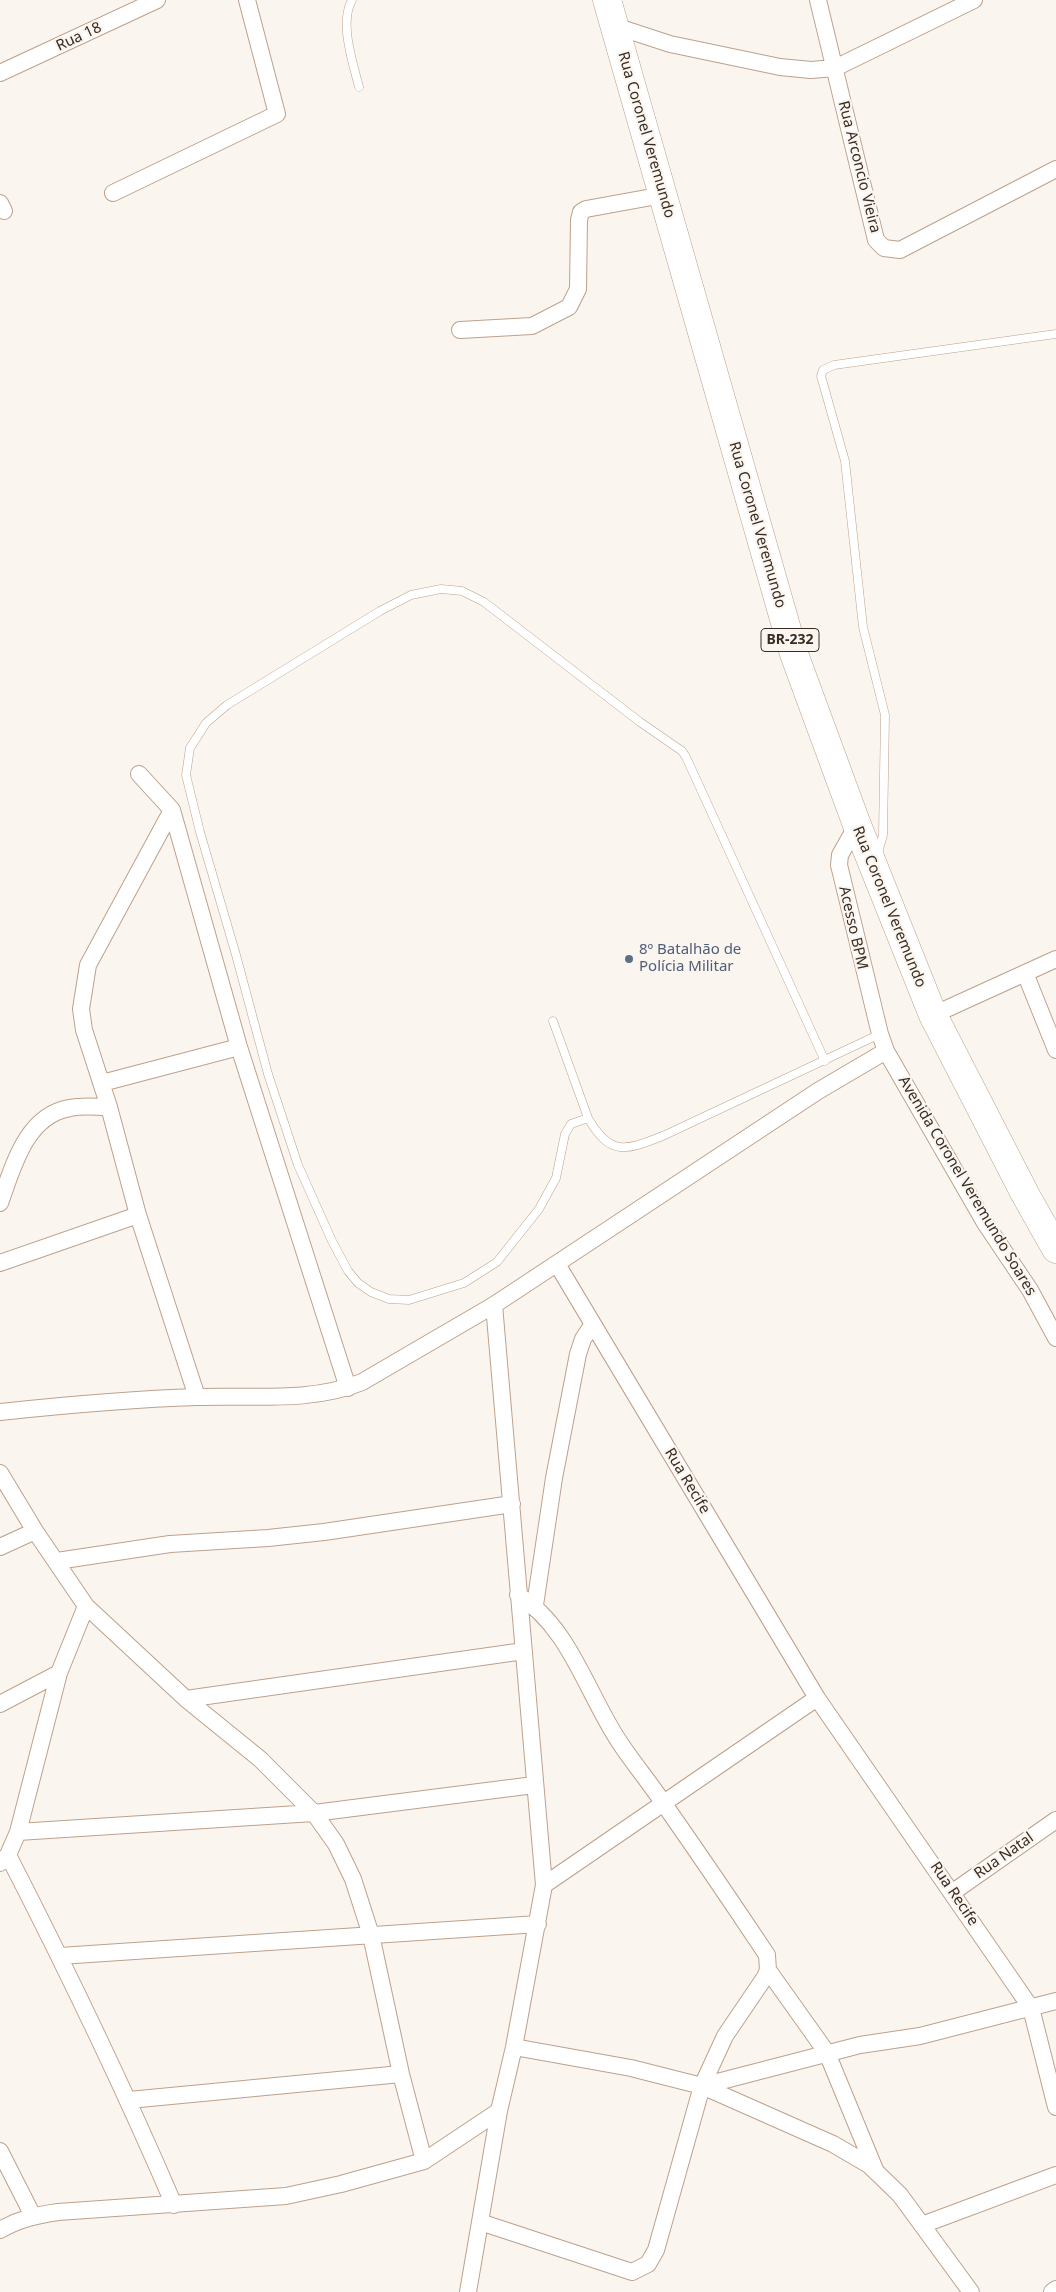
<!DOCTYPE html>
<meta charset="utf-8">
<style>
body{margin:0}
canvas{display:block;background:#fbf5f0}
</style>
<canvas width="1056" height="2292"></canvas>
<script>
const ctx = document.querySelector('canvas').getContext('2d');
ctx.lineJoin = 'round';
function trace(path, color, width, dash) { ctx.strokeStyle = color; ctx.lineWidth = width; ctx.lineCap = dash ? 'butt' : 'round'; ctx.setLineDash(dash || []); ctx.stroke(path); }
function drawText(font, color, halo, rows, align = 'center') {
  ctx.font = font + ' "Noto Sans",sans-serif'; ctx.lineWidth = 4.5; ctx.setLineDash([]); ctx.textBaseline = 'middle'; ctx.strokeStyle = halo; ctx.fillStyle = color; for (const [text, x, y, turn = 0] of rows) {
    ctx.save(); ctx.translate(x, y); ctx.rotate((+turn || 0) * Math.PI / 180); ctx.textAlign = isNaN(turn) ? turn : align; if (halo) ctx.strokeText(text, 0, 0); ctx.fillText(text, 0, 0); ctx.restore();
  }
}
const lane = new Path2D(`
 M 352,0 C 339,23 353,63 359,87
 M 878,853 L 883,835 L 885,715 L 863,627 L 845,461 L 821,376 L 823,370 L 834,365 L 1056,334
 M 553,1021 L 588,1118
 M 825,1061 L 686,757 L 682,751 L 640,722 L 484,602 L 462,591 L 441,589 L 411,595 L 380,611 L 227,705 L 206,723 L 190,748 L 186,775 L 200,832 L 236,955 L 268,1074 L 298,1165 L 332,1241 L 348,1271 L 358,1283 L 371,1292 L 389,1299 L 409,1300 L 464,1283 L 497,1262 L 539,1209 L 556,1178 L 565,1134 L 571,1124 L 588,1118 C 611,1158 627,1150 665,1135 L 880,1034`);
const street = new Path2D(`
 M 818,0 L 876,240 L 884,248 L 900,250 L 1056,169
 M 615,26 L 670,44 L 780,67 L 811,70 L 835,68 L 974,0
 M 0,73 L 157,0
 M 113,193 L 277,114 L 247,0
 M 0,203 L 4,211
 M 460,330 L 532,326 L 569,307 L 578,289 L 579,220 L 581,212 L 586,209 L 663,195
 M 139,774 L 172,810 L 239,1047 L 348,1388
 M 172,810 L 88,965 L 81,1009 L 84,1030 L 109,1107 L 138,1215 L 197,1397
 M 857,825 L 840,855 L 839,865 L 880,1034 L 886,1051 L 985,1223 L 1030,1290 L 1056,1338
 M 1025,973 L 1056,1050
 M 933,1015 L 1056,959
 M 102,1083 L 239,1047
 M 0,1203 C 13,1167 26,1115 70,1108 C 82,1105 97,1107 109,1107
 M 0,1263 L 138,1215
 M 557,1264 L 817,1698
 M 0,1412 C 66,1405 131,1399 197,1397 C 251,1395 311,1403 362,1382 L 494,1305 L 818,1091 L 886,1051
 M 0,1473 L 35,1531 L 86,1606 L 186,1699 L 260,1759 L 314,1813 L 336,1844 L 353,1879 L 371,1935 L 401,2074 L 424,2161
 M 0,1547 L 35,1531
 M 57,1561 L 170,1544 L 268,1538 L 324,1532 L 512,1504
 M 535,1605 L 554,1478 L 578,1354 L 583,1339 L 593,1324
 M 186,1699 L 524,1651
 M 0,1704 L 59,1673
 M 18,1832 L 314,1813 L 534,1785
 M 8,1855 C 67,1970 123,2086 174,2205
 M 0,1863 L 8,1855 L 18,1832 L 59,1673 L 86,1606
 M 544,1885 L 817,1698 L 1031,2008 L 1056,2107
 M 953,1892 L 1056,1820
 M 60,1956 L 538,1924
 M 768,1970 L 827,2053 L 876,2172
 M 514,2047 L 631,2068 L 702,2086 L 833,2144 L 869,2165 L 900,2195 L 971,2292
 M 702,2086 L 860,2045 L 920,2036 L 1056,2001
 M 129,2100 L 401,2074
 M 0,2151 L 33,2216
 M 480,2222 L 632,2272 L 648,2264 L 656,2250 L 702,2086 L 725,2036 L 765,1977 L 768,1970 L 767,1955 C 733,1904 699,1854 664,1804 C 650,1783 634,1764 620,1743 C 587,1694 570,1627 518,1595
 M 922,2225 L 1056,2175
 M 0,2230 C 19,2219 37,2215 58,2212 L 286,2196 L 341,2184 L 424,2161 L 499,2111
 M 468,2292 L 499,2111 L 514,2047 L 544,1885 L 494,1305
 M 1052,2292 L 1056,2289`);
const highway = new Path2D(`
 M 607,0 L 794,654 L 857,825 L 933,1015 L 1025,1194 L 1056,1249`);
trace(lane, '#bda18b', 9);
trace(street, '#bda18b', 18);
trace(highway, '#bda18b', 29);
trace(lane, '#fff', 8);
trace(street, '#fff', 16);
trace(highway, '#fff', 28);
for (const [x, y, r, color] of [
 [629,959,5,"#5c6f8a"]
]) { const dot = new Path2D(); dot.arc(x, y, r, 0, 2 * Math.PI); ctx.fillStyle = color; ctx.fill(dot); trace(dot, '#fbf5f0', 2); }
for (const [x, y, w] of [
 [790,640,58]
]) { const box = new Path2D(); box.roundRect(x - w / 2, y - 11.5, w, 23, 4); ctx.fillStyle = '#fbf5f0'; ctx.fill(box); trace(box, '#372c23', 1); }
drawText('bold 14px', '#372c23', null, [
 ["BR-232",790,640]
]);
drawText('15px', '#372c23', '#fbf5f0', [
 ["Rua 18",79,37,-25],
 ["Rua Coronel Veremundo",646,135,74],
 ["Rua Arconcio Vieira",859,167,76],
 ["Rua Coronel Veremundo",757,525,74],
 ["Rua Coronel Veremundo",889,907,68],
 ["Acesso BPM",853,928,77],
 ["Avenida Coronel Veremundo Soares",967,1186,59],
 ["Rua Recife",687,1481,59],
 ["Rua Natal",1004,1856,-35],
 ["Rua Recife",954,1894,56]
]);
drawText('15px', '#4e5e75', '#fbf5f0', [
 ["8º Batalhão de",639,950],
 ["Polícia Militar",639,967]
], 'left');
</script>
